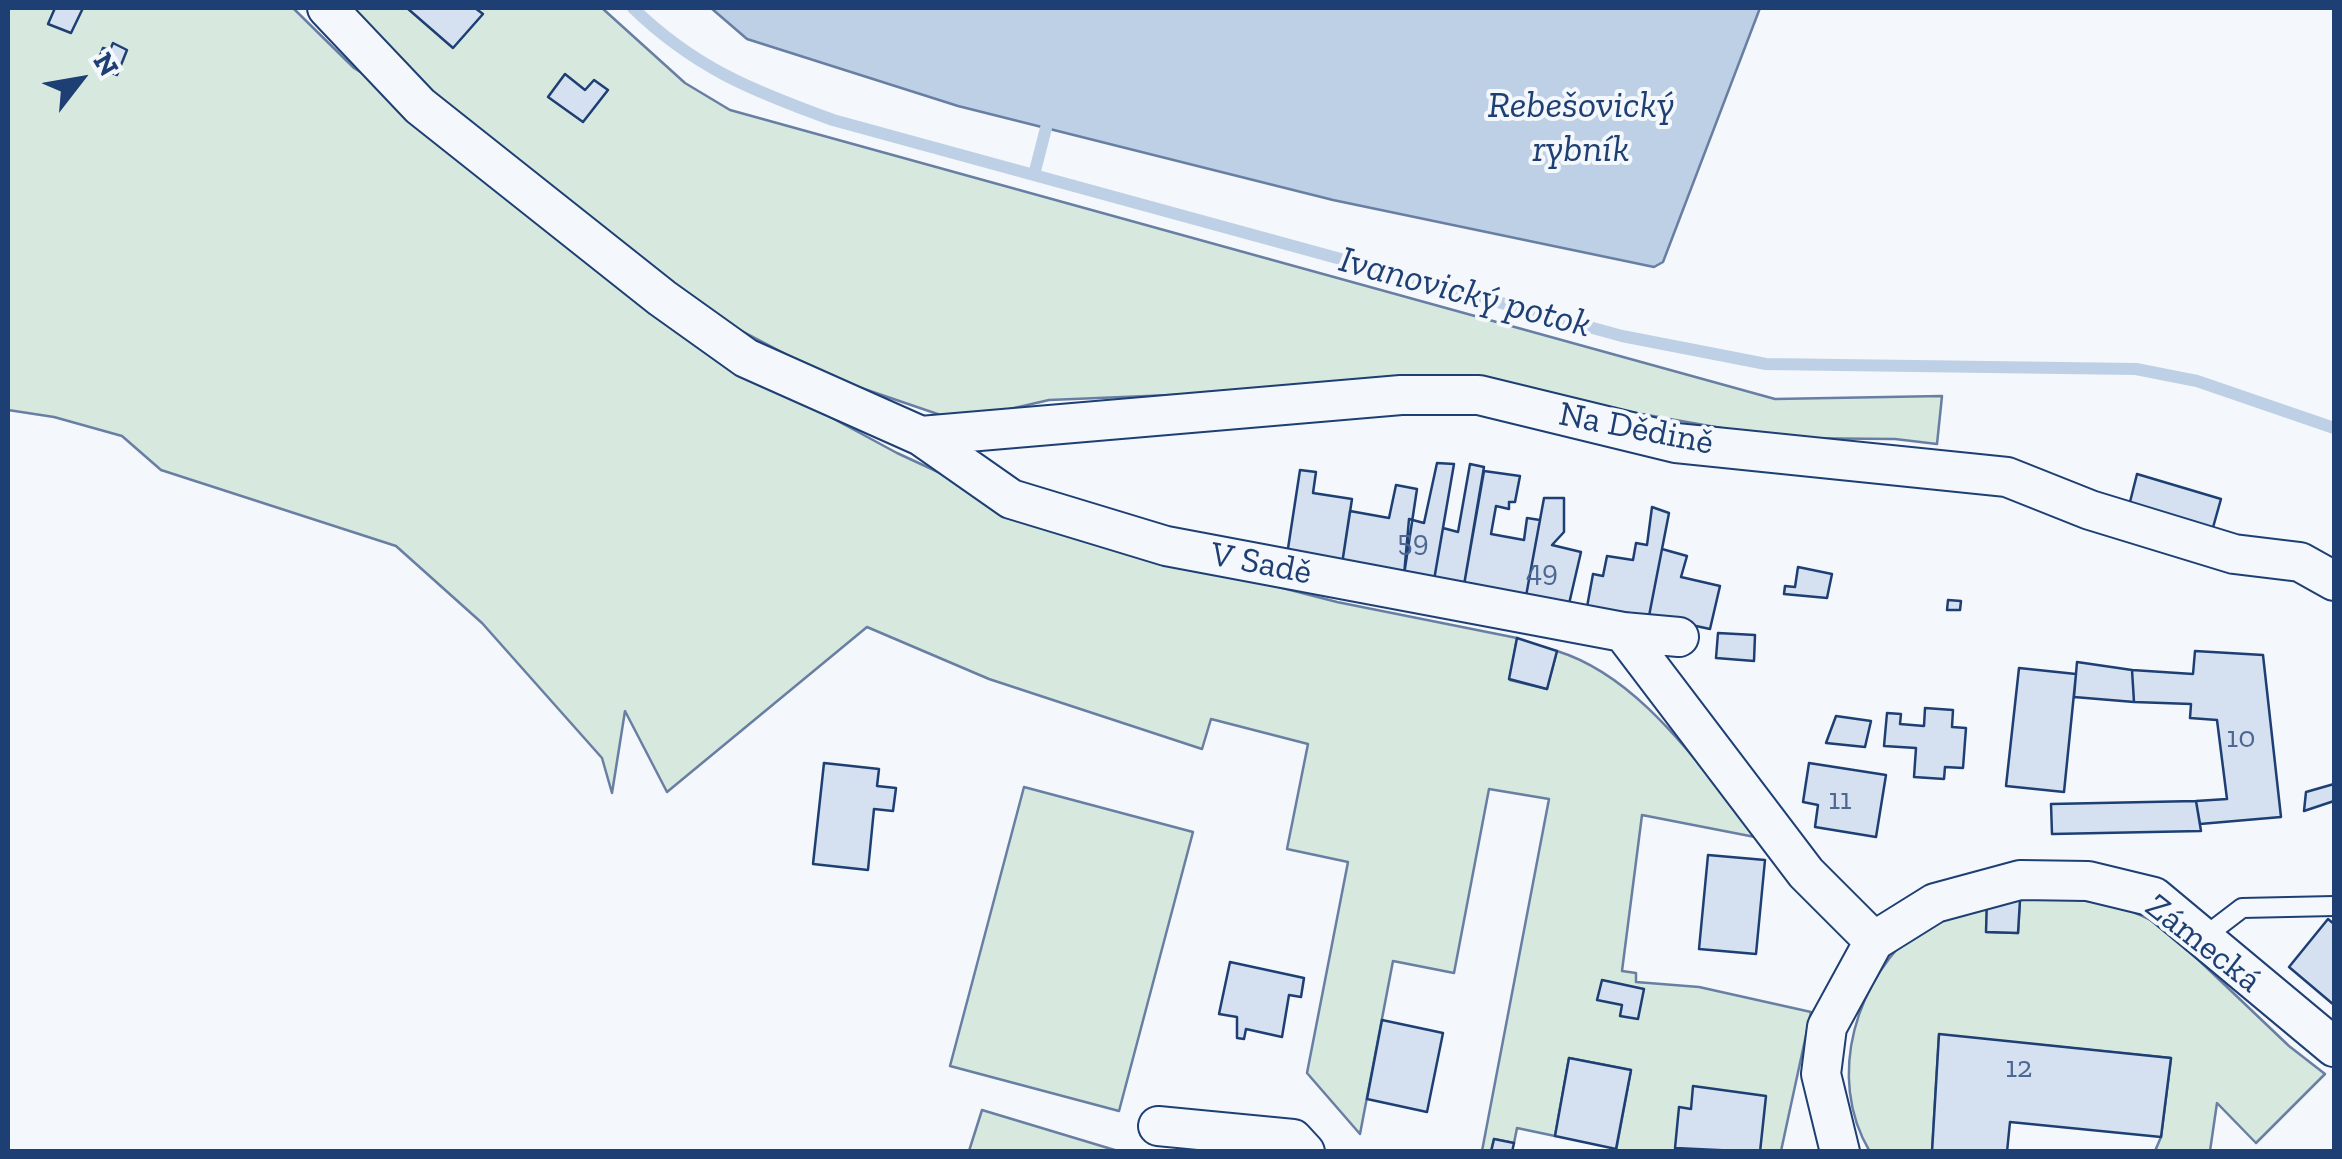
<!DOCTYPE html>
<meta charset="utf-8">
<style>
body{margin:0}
#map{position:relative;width:2342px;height:1159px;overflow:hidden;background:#f4f7fb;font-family:"Zilla Slab",serif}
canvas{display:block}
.frame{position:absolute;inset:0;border:10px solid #1d3f73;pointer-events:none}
.north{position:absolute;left:30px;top:30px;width:100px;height:100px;-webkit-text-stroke:8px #f4f7fb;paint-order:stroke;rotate:59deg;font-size:28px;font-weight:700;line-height:40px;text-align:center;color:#1d3f73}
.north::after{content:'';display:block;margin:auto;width:35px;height:45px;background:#1d3f73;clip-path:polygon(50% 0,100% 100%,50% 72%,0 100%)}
</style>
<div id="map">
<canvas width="2342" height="1159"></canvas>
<div class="frame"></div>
<div class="north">N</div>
</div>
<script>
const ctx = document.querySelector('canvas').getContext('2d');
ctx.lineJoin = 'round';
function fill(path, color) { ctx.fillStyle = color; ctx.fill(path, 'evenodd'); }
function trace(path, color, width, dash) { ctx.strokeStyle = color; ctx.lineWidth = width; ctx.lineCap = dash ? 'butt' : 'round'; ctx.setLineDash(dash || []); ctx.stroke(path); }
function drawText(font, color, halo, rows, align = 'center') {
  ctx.font = font + ' "Zilla Slab",serif'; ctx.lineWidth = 8; ctx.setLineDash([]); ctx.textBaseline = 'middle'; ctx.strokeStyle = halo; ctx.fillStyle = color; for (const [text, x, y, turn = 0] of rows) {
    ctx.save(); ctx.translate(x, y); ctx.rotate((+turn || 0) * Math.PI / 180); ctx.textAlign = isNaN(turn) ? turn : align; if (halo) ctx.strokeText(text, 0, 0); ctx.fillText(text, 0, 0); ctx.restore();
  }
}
const green = new Path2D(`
 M 8,8 L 293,8 L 354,68 L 405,100 L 721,358 L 897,453 L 1072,534 L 1337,602 L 1517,638 L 1510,680 L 1547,689 L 1557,651 C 1644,678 1702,772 1760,838 L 1642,815 L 1622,971 L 1636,973 L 1636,982 L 1699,987 L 1811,1012 L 1781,1151 L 1616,1151 L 1631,1070 L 1569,1058 L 1555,1136 L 1517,1128 L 1514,1143 L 1494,1139 L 1491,1151 L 1482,1151 L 1549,799 L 1489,789 L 1454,973 L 1393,961 L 1360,1134 L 1307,1073 L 1348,862 L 1287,849 L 1308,744 L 1211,719 L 1202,749 L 989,679 L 867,627 L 667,792 L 625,711 L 612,793 L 602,758 L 482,623 L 396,546 L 161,470 L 122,436 L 54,417 L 8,410 Z
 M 342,8 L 602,8 L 685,83 L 730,110 L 1775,399 L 1942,396 L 1937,444 L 1895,439 L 1778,438 L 1465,383 L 1049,400 L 958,421 L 829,377 L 738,329 L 595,239 L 422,99 Z
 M 1024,787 L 1193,832 L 1119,1111 L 950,1066 Z
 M 1987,898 L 1987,932 L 2018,933 L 2020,900 C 2073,897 2118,899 2165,928 L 2289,1046 L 2325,1074 L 2256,1143 L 2217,1103 L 2210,1151 L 2155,1151 L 2161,1137 L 2171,1058 L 1939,1035 L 1932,1151 L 1870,1152 C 1825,1077 1856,977 1923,924 C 1939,911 1967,906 1987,898 Z
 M 982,1110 L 1118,1151 L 969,1151 Z`);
fill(green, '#d7e8df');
trace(green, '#687fa3', 2.5);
const water = new Path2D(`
 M 711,8 L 1760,8 L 1663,262 L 1654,267 L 1333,200 L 958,106 L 747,39 Z`);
fill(water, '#bed0e5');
trace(water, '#687fa3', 2.5);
trace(new Path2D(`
 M 633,8 C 695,68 753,91 833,120 L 1622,336 L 1766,364 L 2136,369 L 2197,381 L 2334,428
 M 1034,175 L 1046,128`), '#bed0e5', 12);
const building = new Path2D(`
 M 55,8 L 83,8 L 71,33 L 48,24 Z
 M 407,8 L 475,8 L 483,14 L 453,48 Z
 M 113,43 L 127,50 L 117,75 L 96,66 L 103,48 L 110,50 Z
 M 565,74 L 585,90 L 594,80 L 608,90 L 583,122 L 548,97 Z
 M 1437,463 L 1454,464 L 1434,580 L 1404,575 L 1409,519 L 1424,523 Z
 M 1470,464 L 1484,467 L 1464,585 L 1434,580 L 1443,528 L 1458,532 Z
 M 1300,470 L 1316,472 L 1313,493 L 1352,499 L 1342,564 L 1287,555 Z
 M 1484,471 L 1520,476 L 1515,502 L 1509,502 L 1509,509 L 1496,506 L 1491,534 L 1524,540 L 1527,518 L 1540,520 L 1526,596 L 1464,585 Z
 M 2137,474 L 2221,499 L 2212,531 L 2129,506 Z
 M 1396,485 L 1417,489 L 1404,575 L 1342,564 L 1350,511 L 1389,518 Z
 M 1544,498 L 1564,498 L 1564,532 L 1552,545 L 1581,552 L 1569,604 L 1526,596 Z
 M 1652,507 L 1669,513 L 1649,616 L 1587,607 L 1593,574 L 1603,576 L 1607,556 L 1633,560 L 1636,543 L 1647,545 Z
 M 1662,549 L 1687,556 L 1681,577 L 1720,586 L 1710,629 L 1649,616 Z
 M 1798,567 L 1832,574 L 1827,598 L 1784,594 L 1785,586 L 1795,587 Z
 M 1948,600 L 1961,601 L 1960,610 L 1947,610 Z
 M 1718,633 L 1755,635 L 1754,661 L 1716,658 Z
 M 1517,638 L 1557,651 L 1547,689 L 1509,679 Z
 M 2195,651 L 2263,655 L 2281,817 L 2200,824 L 2196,801 L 2227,799 L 2217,720 L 2190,718 L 2191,704 L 2134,702 L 2132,670 L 2193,674 Z
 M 2077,662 L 2132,670 L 2134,702 L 2074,697 Z
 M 2019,668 L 2076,674 L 2064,792 L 2006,786 Z
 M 1925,708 L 1953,710 L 1952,727 L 1966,728 L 1963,768 L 1945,767 L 1944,779 L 1914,777 L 1916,748 L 1884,746 L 1887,713 L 1901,714 L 1900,724 L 1924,726 Z
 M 1836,716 L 1871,721 L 1865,747 L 1826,743 Z
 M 824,763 L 879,769 L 877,786 L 896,788 L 893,811 L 874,809 L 868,870 L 813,864 Z
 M 1809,763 L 1886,775 L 1876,837 L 1815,827 L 1818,805 L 1803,802 Z
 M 2334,784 L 2334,801 L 2304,811 L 2306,792 Z
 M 2196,801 L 2201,831 L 2052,834 L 2051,804 Z
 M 1708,855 L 1765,860 L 1756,954 L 1699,949 Z
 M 1987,898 L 2020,900 L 2018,933 L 1986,932 Z
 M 2328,919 L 2334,924 L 2334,1005 L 2289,967 Z
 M 1230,962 L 1304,978 L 1301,997 L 1289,995 L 1282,1037 L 1246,1029 L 1244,1039 L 1237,1038 L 1237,1017 L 1219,1014 Z
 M 1602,980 L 1644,989 L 1638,1019 L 1620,1016 L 1622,1005 L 1597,1000 Z
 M 1382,1020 L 1443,1033 L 1427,1112 L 1367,1099 Z
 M 1939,1034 L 2171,1058 L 2161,1137 L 2010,1122 L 2007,1152 L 1932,1152 Z
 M 1569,1058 L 1631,1070 L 1616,1149 L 1555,1136 Z
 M 1693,1086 L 1766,1096 L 1760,1152 L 1675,1148 L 1679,1107 L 1691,1109 Z
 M 1494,1139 L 1514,1143 L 1512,1152 L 1491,1152 Z`);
fill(building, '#d5e0f0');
trace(building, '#1d3f73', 2.5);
const service = new Path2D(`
 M 2204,937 L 2242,908 L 2334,906`);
const minor = new Path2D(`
 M 327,8 L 420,106 L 662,298 L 746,358 L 921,436 L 1011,499 L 1166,546 L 1623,632 L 1679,637
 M 921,436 L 1401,395 L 1479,395 L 1676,443 L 2007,477 L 2090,510 L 2234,554 L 2300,562 L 2334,581
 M 1623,632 L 1806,873 L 1874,941
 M 1158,1126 L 1293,1139 L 1305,1152
 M 1840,1152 L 1821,1074 L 1827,1027 L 1874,941 L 1935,903 L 2020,880 L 2088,881 L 2154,897 L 2334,1047`);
trace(service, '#1d3f73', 22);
trace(minor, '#1d3f73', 42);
trace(service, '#f4f7fb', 18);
trace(minor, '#f4f7fb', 38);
drawText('30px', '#4b6792', null, [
 ["59",1413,542],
 ["49",1542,572],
 ["10",2241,738],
 ["11",1840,800],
 ["12",2019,1068]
]);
drawText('35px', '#1d3f73', '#f4f7fb', [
 ["Na Dědině",1636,429,11],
 ["V Sadě",1261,564,11],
 ["Zámecká",2203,944,38]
]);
drawText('italic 38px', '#1d3f73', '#f4f7fb', [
 ["Rebešovický",1581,106],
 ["rybník",1581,150],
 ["Ivanovický potok",1465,293,15]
]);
</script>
